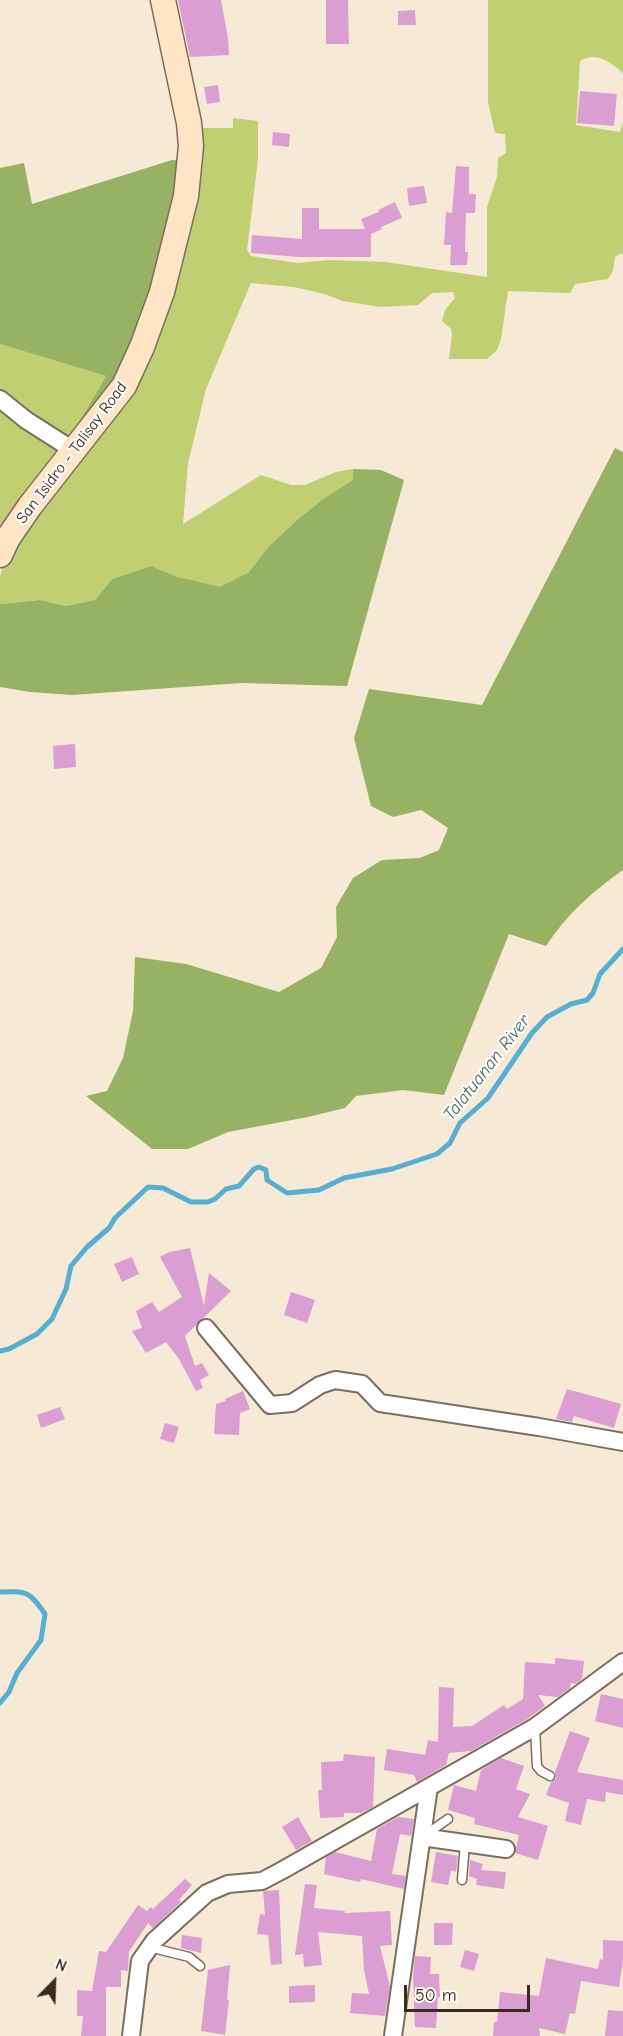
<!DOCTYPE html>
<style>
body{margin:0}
#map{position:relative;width:623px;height:2036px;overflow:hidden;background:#f6e9d5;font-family:"Comic Neue",sans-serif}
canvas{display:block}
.north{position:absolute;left:24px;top:1952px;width:60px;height:60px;-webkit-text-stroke:4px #fdfcf7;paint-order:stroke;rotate:23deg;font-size:16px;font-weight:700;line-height:24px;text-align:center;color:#3b2a1e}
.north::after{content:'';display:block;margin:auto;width:21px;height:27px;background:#3b2a1e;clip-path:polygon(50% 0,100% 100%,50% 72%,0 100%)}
.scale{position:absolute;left:404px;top:1985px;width:126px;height:27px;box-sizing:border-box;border:3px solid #3b2a1e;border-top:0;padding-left:8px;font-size:18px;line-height:21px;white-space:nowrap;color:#3b2a1e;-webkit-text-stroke:4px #fdfcf7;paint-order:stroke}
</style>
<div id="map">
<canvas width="623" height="2036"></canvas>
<div class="north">N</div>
<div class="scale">50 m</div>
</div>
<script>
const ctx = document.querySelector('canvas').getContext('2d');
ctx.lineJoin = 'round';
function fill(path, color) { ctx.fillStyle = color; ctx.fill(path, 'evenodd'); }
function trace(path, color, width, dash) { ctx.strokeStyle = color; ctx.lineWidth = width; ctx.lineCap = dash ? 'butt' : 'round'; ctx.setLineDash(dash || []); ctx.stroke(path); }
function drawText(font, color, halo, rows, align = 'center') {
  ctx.font = font + ' "Comic Neue",sans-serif'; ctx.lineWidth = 4.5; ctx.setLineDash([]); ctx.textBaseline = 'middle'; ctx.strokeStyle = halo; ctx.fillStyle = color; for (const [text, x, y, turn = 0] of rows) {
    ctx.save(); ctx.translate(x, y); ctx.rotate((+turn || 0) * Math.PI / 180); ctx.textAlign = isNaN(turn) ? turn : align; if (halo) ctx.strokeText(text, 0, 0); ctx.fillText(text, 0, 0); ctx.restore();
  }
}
fill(new Path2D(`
 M 488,0 L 623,0 L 623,73 C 610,62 596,51 580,61 L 576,125 L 620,132 L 623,122 L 623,254 L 620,254 L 615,257 L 613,271 L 608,279 L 575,284 L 570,293 L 508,291 L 501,339 L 497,350 L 487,359 L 449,359 L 452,334 L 451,329 L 442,321 L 445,310 L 455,298 L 453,292 L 432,293 L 418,305 L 380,307 L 343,301 L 324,294 L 294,287 L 251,283 L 206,389 L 188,463 L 183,524 L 261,475 L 291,485 L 305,485 L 336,472 L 353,469 L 353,480 L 323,499 L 297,520 L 269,546 L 249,572 L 220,588 L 178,577 L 151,566 L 112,579 L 95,600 L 65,606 L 40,600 L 0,604 L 0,577 L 5,556 L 117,410 L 196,128 L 233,128 L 233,118 L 258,121 L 258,160 L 247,250 L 251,256 L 297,263 L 329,260 L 385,262 L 487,277 L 487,207 L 497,177 L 498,158 L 506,153 L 505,134 L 495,133 L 488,102 Z
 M 0,344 L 106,376 L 72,434 L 31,483 L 0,530 Z`), '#c0cf71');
fill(new Path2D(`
 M 172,160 L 183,160 L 169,235 L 124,369 L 72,434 L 106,376 L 0,344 L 0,168 L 24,163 L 32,204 Z
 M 615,448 L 623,452 L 623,870 C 593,891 566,915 546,946 L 509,934 L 444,1095 L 403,1090 L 356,1096 L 345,1108 L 308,1117 L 228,1132 L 188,1149 L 152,1149 L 86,1096 L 107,1091 L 123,1058 L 133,1011 L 135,957 L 186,964 L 279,992 L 321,968 L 337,937 L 336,907 L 353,878 L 382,860 L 420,858 L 439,850 L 448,828 L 421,810 L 393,817 L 371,806 L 354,738 L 369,689 L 482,705 Z
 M 353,469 L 381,470 L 404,480 L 347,686 L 241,683 L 72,695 L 30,692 L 0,687 L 0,604 L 40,600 L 65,606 L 95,600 L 112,579 L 151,566 L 178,577 L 220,587 L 249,572 L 269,546 L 297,520 L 323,499 L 353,480 Z`), '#98b263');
trace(new Path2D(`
 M 0,1351 L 9,1349 L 37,1334 L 52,1319 L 66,1289 L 71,1266 L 87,1247 L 109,1228 L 115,1218 L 148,1187 L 163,1188 L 191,1202 L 208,1202 L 215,1199 L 226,1189 L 239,1186 L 254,1169 L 259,1167 L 266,1170 L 267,1180 L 287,1193 L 319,1190 L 344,1178 L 392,1169 L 437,1154 L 450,1143 L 460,1123 L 488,1098 L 532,1033 L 547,1017 L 571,1004 L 587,1000 L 593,993 L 600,974 L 623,949
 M 0,1592 C 27,1591 29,1591 45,1614 L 41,1640 L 17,1673 L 9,1692 L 0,1703`), '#56afd3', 5);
fill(new Path2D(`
 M 178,0 L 221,0 L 228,38 L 229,55 L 190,57 Z
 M 326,0 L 348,0 L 349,44 L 326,44 Z
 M 415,10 L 416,25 L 398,25 L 398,11 Z
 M 218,85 L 220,102 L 207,104 L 204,87 Z
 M 580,91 L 617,94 L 614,126 L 577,123 Z
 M 273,132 L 290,134 L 289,147 L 272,145 Z
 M 456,166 L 469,167 L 469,194 L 476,194 L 475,213 L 466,213 L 465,252 L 468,252 L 467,265 L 450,265 L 451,245 L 444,245 L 446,212 L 452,213 Z
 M 424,186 L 427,203 L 409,206 L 407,188 Z
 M 395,202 L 402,218 L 381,227 L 382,229 L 371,234 L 371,257 L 299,257 L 251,253 L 252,235 L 302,239 L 302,208 L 319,208 L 319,229 L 365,229 L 361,219 L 379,212 L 378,210 Z
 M 75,744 L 76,767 L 54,769 L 53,746 Z
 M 190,1248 L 204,1306 L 209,1273 L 231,1291 L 185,1336 L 195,1366 L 202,1363 L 209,1375 L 200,1380 L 203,1388 L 196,1391 L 179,1359 L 166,1342 L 146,1353 L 132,1331 L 142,1328 L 136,1311 L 152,1302 L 159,1312 L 182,1297 L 160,1257 L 169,1252 Z
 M 132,1257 L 139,1274 L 122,1282 L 114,1264 Z
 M 291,1292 L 315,1300 L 307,1323 L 284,1315 Z
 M 567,1389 L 621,1404 L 614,1428 L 574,1416 L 572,1422 L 556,1419 Z
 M 243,1391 L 250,1409 L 240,1413 L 239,1435 L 214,1434 L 216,1404 L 226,1401 L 225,1399 Z
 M 60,1407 L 65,1419 L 41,1428 L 37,1415 Z
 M 165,1423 L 179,1427 L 174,1443 L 160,1439 Z
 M 555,1658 L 584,1661 L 582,1679 L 576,1684 L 571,1683 L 570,1688 L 558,1697 L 538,1695 L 545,1706 L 529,1718 L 471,1751 L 449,1753 L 446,1765 L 417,1782 L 414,1775 L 384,1770 L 387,1749 L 425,1755 L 428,1740 L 438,1742 L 439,1687 L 454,1688 L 453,1727 L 472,1726 L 504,1705 L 507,1709 L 523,1699 L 525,1662 L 555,1664 Z
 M 601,1694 L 623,1699 L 623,1728 L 595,1721 Z
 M 570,1731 L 590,1738 L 577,1772 L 623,1780 L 623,1795 L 606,1792 L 605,1802 L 587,1799 L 581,1825 L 565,1821 L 569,1803 L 546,1795 L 551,1782 L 556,1779 L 555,1772 Z
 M 344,1754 L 375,1757 L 373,1807 L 361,1813 L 344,1813 L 344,1817 L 320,1818 L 318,1790 L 322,1790 L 321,1762 L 343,1761 Z
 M 501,1758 L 524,1766 L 516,1789 L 530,1794 L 518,1817 L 548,1826 L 538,1860 L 515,1853 L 519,1835 L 474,1824 L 475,1818 L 448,1810 L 454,1785 L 476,1791 L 481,1770 Z
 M 298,1817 L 312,1841 L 296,1850 L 282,1827 Z
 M 398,1817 L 414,1819 L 411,1836 L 400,1834 L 392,1874 L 406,1876 L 404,1889 L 361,1879 L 360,1882 L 324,1874 L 326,1857 L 335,1852 L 371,1861 L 377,1829 Z
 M 436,1852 L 458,1856 L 456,1872 L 451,1870 L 448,1885 L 431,1882 Z
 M 470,1860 L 483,1864 L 481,1870 L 506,1872 L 504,1889 L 476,1885 L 477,1879 L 469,1876 Z
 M 185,1879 L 192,1885 L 179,1900 L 181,1902 L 153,1928 L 148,1923 L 129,1952 L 128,1971 L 121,1970 L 121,1987 L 106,1987 L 106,2036 L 81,2036 L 83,2016 L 77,2016 L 77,1990 L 92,1991 L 99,1951 L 106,1952 L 138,1905 L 147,1911 L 150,1907 L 153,1909 Z
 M 305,1884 L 317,1885 L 314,1908 L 345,1911 L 345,1913 L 390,1911 L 392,1945 L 380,1946 L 390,1987 L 385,2016 L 350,2013 L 352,1993 L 369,1994 L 364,1970 L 362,1936 L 318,1932 L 322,1965 L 304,1967 L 303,1954 L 295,1955 Z
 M 279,1890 L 282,1964 L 271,1965 L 268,1935 L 257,1934 L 260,1914 L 265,1915 L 263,1891 Z
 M 434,1923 L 453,1923 L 452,1945 L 434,1945 Z
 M 182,1935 L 202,1938 L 201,1953 L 181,1948 Z
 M 603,1940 L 623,1941 L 623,1961 L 619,1987 L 581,1981 L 575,2014 L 570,2013 L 565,2034 L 539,2028 L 540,2036 L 493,2036 L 494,2022 L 497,2022 L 500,1992 L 539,1996 L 546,1958 L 598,1969 L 600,1959 L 603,1960 Z
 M 465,1950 L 479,1954 L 474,1971 L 460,1967 Z
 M 415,1956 L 431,1957 L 430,1974 L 439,1974 L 440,1997 L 438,1997 L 436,2028 L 415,2027 L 413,1975 Z
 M 230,1965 L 227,2000 L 229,2000 L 225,2035 L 201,2031 L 208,1970 Z
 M 315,1985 L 315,2002 L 289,2003 L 289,1986 Z
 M 608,2010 L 623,2011 L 623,2036 L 605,2036 Z`), '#da9ed2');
const lane = new Path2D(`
 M 535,1728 L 537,1766 L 541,1771 L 550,1776
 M 427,1837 L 435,1828 L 448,1819
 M 462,1880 L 465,1843
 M 149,1947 L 189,1957 L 200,1966`);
const street = new Path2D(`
 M 0,399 L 26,420 L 73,450
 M 206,1328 L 270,1405 L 292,1403 L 320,1385 L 335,1380 L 362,1384 L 380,1403 L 539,1427 L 623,1442
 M 422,1837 L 506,1849
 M 131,2036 L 140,1961 L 154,1941 L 207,1893 L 228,1884 L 262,1881 L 281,1871 L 535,1727 L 623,1662
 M 393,2036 L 429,1787`);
const secondary = new Path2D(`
 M 0,555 L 8,538 L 30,506 L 124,386 L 142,347 L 162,292 L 186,196 L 191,146 L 189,123 L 163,0`);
trace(lane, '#7c6d5e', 11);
trace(street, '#7c6d5e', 20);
trace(secondary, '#7c6d5e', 27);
trace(lane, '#fff', 8);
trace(street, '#fff', 16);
trace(secondary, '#ffe4c6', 24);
drawText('16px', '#3b2a1e', '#fdfcf7', [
 ["San Isidro - Talisay Road",72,453,-53]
]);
drawText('italic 18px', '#465f66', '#fdfcf7', [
 ["Talatuanan River",487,1068,-52]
]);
</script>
